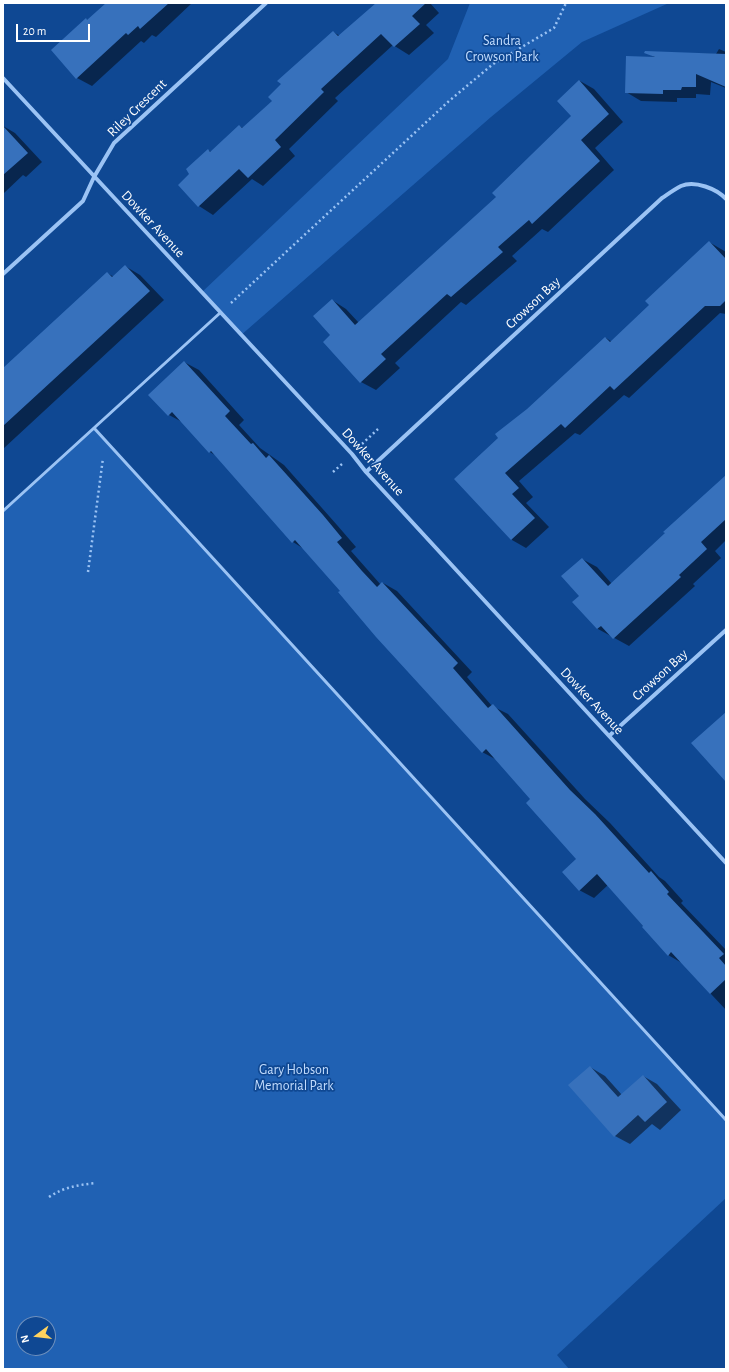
<!DOCTYPE html>
<style>
body{margin:0}
#map{position:relative;width:729px;height:1372px;overflow:hidden;background:#0f4893;font-family:"Alegreya Sans",sans-serif}
canvas{display:block}
.frame{position:absolute;inset:0;border:4px solid #fff;pointer-events:none}
.north{position:absolute;left:16px;top:1316px;width:40px;height:40px;box-sizing:border-box;background:#0f4893;border:1px solid #6f91be;border-radius:50%;rotate:255deg;font-size:11px;font-weight:700;line-height:16px;text-align:center;color:#fff}
.north::after{content:'';display:block;margin:auto;width:14px;height:18px;background:#ffd25e;clip-path:polygon(50% 0,100% 100%,50% 72%,0 100%)}
.scale{position:absolute;left:16px;top:24px;width:74px;height:18px;box-sizing:border-box;border:2px solid #fff;border-top:0;padding-left:5px;font-size:12px;line-height:14px;white-space:nowrap;color:#fff;-webkit-text-stroke:3px #0f4893;paint-order:stroke}
</style>
<div id="map">
<canvas width="729" height="1372"></canvas>
<div class="frame"></div>
<div class="north">N</div>
<div class="scale">20 m</div>
</div>
<script>
const ctx = document.querySelector('canvas').getContext('2d');
ctx.lineJoin = 'round';
function fill(path, color) { ctx.fillStyle = color; ctx.fill(path, 'evenodd'); }
function trace(path, color, width, dash) { ctx.strokeStyle = color; ctx.lineWidth = width; ctx.lineCap = dash ? 'butt' : 'round'; ctx.setLineDash(dash || []); ctx.stroke(path); }
function drawText(font, color, halo, rows, align = 'center') {
  ctx.font = font + ' "Alegreya Sans",sans-serif'; ctx.lineWidth = 3.5; ctx.setLineDash([]); ctx.textBaseline = 'middle'; ctx.strokeStyle = halo; ctx.fillStyle = color; for (const [text, x, y, turn = 0] of rows) {
    ctx.save(); ctx.translate(x, y); ctx.rotate((+turn || 0) * Math.PI / 180); ctx.textAlign = isNaN(turn) ? turn : align; if (halo) ctx.strokeText(text, 0, 0); ctx.fillText(text, 0, 0); ctx.restore();
  }
}
fill(new Path2D(`
 M 470,3 L 669,3 L 582,42 L 491,117 L 240,336 L 201,293 L 448,59 Z
 M 94,428 L 726,1120 L 726,1198 L 557,1355 L 569,1369 L 3,1369 L 3,511 ZM 24,1324 L 48,1324 L 48,1348 L 24,1348 Z`), '#2061b3');
fill(new Path2D(`
 M 107,3 L 192,3 L 156,37 L 152,35 L 144,43 L 141,41 L 92,86 L 77,78 Z
 M 377,3 L 430,3 L 439,13 L 426,25 L 434,33 L 409,55 L 393,45 L 335,98 L 338,101 L 289,149 L 295,156 L 263,186 L 252,179 L 213,215 L 199,206 L 179,185 L 191,174 L 208,150 L 211,152 L 239,126 L 243,128 L 273,101 L 333,32 L 340,36 Z
 M 719,49 L 726,52 L 726,88 L 711,82 L 710,95 L 696,94 L 696,98 L 677,98 L 677,102 L 641,101 L 626,92 L 656,58 L 646,52 L 716,54 Z
 M 580,81 L 594,89 L 623,122 L 595,148 L 614,170 L 548,232 L 542,229 L 512,256 L 517,261 L 496,279 L 466,305 L 461,302 L 395,363 L 400,368 L 376,390 L 361,382 L 332,335 L 332,300 L 346,309 L 359,323 L 498,197 L 572,116 Z
 M 3,126 L 15,133 L 42,162 L 26,177 L 23,175 L 3,194 Z
 M 709,242 L 726,252 L 726,314 L 720,313 L 629,398 L 624,395 L 580,435 L 575,433 L 519,481 L 533,497 L 526,503 L 549,527 L 526,548 L 512,540 L 456,479 L 606,338 L 612,342 L 650,305 Z
 M 125,266 L 140,275 L 164,300 L 3,449 L 3,370 L 107,273 L 114,277 Z
 M 184,362 L 199,370 L 244,420 L 239,425 L 260,448 L 284,465 L 337,525 L 356,547 L 351,551 L 381,585 L 383,583 L 397,591 L 472,672 L 467,677 L 492,706 L 508,714 L 585,799 L 610,823 L 659,877 L 665,881 L 683,901 L 681,903 L 726,950 L 726,1010 L 682,963 L 668,955 L 608,885 L 594,898 L 579,890 L 577,859 L 532,799 L 497,760 L 482,752 L 304,549 L 293,542 L 218,457 L 210,452 L 184,423 L 169,415 L 150,395 Z
 M 726,476 L 726,540 L 715,551 L 721,558 L 693,584 L 695,586 L 629,646 L 598,629 L 573,602 L 580,596 L 582,559 L 597,567 L 612,584 Z
 M 590,1067 L 605,1076 L 622,1095 L 643,1076 L 657,1084 L 681,1110 L 660,1130 L 652,1124 L 630,1144 L 615,1136 Z`), '#0007');
fill(new Path2D(`
 M 106,3 L 169,3 L 140,29 L 138,26 L 128,35 L 126,33 L 76,79 L 51,50 L 86,18 L 87,20 Z
 M 376,3 L 426,3 L 412,16 L 420,24 L 394,47 L 381,34 L 321,89 L 324,92 L 275,140 L 281,147 L 248,178 L 239,169 L 198,207 L 178,185 L 189,174 L 186,169 L 208,149 L 210,152 L 239,125 L 242,128 L 272,101 L 268,97 L 281,84 L 277,81 L 333,31 L 338,36 Z
 M 645,51 L 726,54 L 726,87 L 696,74 L 696,87 L 682,87 L 681,90 L 663,90 L 663,94 L 625,93 L 626,56 L 655,57 L 644,53 Z
 M 579,80 L 609,114 L 581,140 L 600,161 L 532,224 L 529,220 L 498,247 L 503,252 L 481,271 L 451,297 L 447,294 L 381,354 L 386,359 L 360,383 L 323,342 L 330,335 L 313,316 L 332,299 L 355,325 L 496,197 L 492,193 L 571,116 L 557,101 Z
 M 3,126 L 28,153 L 3,175 Z
 M 709,241 L 726,259 L 726,300 L 720,306 L 705,306 L 614,390 L 610,386 L 565,428 L 561,424 L 505,473 L 519,488 L 512,494 L 535,518 L 511,540 L 454,479 L 498,438 L 495,434 L 527,409 L 605,337 L 610,342 L 649,305 L 645,301 Z
 M 125,265 L 150,291 L 3,426 L 3,368 L 107,272 L 112,277 Z
 M 184,361 L 230,411 L 225,416 L 251,444 L 253,443 L 266,458 L 269,455 L 323,515 L 342,538 L 337,542 L 362,571 L 377,587 L 382,582 L 458,663 L 453,668 L 488,708 L 493,704 L 570,790 L 595,814 L 649,873 L 651,871 L 669,892 L 667,894 L 724,954 L 719,958 L 726,966 L 726,979 L 710,994 L 671,952 L 668,956 L 642,927 L 643,926 L 597,874 L 579,891 L 562,872 L 576,859 L 526,803 L 530,799 L 486,749 L 482,753 L 451,719 L 376,637 L 338,592 L 340,591 L 295,540 L 292,543 L 211,451 L 209,453 L 172,412 L 168,416 L 148,395 Z
 M 726,475 L 726,519 L 701,542 L 707,549 L 679,575 L 681,577 L 613,639 L 601,626 L 597,629 L 572,602 L 579,596 L 561,576 L 582,558 L 608,586 L 665,533 L 663,532 Z
 M 726,712 L 726,782 L 691,743 Z
 M 590,1066 L 618,1097 L 643,1075 L 667,1102 L 645,1122 L 638,1115 L 614,1137 L 568,1085 Z`), '#3771bc');
trace(new Path2D(`
 M 231,303 L 449,101 L 493,64 L 554,28 L 566,3
 M 362,444 L 378,429
 M 333,472 L 342,464
 M 88,572 L 103,458
 M 49,1197 C 64,1187 78,1185 96,1183`), '#9bc3f4', 2.5, [2, 3]);
trace(new Path2D(`
 M 94,428 L 726,1120
 M 3,511 L 220,313`), '#9bc3f4', 3);
trace(new Path2D(`
 M 3,78 L 352,454 L 366,472 L 726,863
 M 3,274 L 83,201 L 94,177 L 114,143 L 266,3
 M 366,472 L 662,198 C 668,194 675,189 681,186 C 695,180 717,189 726,199
 M 609,736 L 726,630`), '#9bc3f4', 4);
drawText('14px', '#c3ddfe', '#0f4893', [
 ["Sandra",502,41],
 ["Crowson Park",502,57],
 ["Gary Hobson",294,1070],
 ["Memorial Park",294,1086]
]);
drawText('14px', '#fff', '#0f4893', [
 ["Riley Crescent",137,108,-44],
 ["Dowker Avenue",153,224,47],
 ["Crowson Bay",533,303,-43],
 ["Dowker Avenue",373,462,48],
 ["Crowson Bay",660,675,-42],
 ["Dowker Avenue",592,701,47]
]);
</script>
